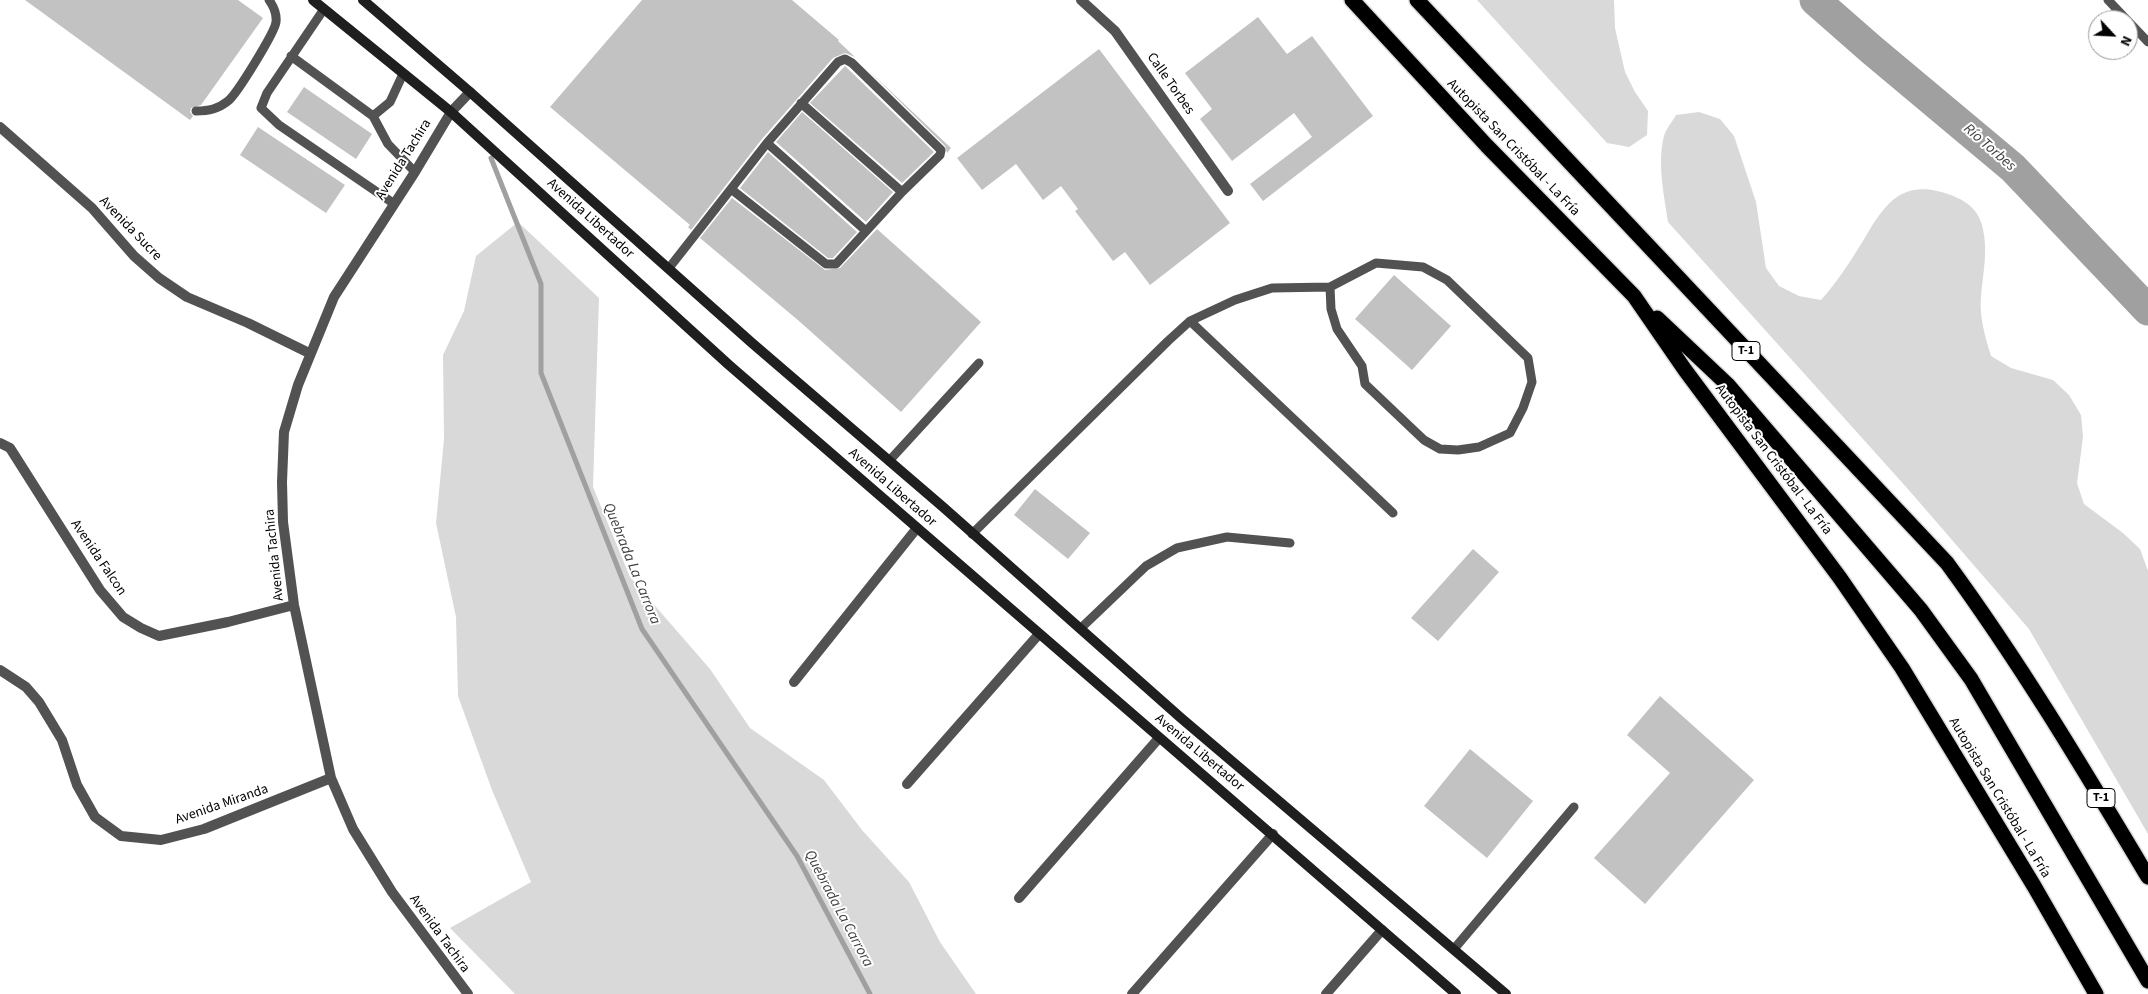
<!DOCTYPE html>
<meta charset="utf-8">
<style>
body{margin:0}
#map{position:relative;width:2148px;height:994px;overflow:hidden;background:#fff;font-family:"Source Sans 3",sans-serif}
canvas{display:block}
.north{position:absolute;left:2088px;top:10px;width:50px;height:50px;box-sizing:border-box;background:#fff;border:1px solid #999;border-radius:50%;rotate:115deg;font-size:14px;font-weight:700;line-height:20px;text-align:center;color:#000}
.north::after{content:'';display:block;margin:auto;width:18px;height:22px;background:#000;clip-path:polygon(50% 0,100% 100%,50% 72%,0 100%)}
</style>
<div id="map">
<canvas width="2148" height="994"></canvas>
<div class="north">N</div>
</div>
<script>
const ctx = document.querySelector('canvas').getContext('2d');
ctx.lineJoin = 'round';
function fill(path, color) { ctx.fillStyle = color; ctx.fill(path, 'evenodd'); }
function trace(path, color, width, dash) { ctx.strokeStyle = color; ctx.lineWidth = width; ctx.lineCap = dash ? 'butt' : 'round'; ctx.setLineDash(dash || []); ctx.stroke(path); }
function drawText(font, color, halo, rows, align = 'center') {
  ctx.font = font + ' "Source Sans 3",sans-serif'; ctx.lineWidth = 4; ctx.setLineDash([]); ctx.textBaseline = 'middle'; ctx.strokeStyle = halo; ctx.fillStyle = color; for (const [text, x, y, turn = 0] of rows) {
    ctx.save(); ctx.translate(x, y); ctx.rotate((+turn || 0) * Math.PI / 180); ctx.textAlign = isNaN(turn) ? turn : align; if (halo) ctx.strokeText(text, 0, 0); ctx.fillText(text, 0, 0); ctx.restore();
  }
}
fill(new Path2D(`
 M 1477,0 L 1614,0 L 1615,28 L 1625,72 L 1635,92 L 1648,111 L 1647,135 L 1629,147 L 1607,143 Z
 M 1699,112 L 1720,119 L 1734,136 L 1756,202 L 1766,268 L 1779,286 L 1799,296 L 1821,300 C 1837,282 1850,262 1863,241 C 1885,203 1902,177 1951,195 C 1968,202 1979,210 1983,229 C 1988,252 1983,273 1981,296 C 1979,316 1985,337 1991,356 L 2011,368 L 2053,380 L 2069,395 L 2081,415 L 2083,437 L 2077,483 L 2084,504 L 2123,533 L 2140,549 L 2148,571 L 2148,834 L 2029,629 L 1907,488 L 1668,222 C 1664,194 1657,164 1664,136 C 1666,129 1672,122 1676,115 Z
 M 518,222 L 599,298 L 593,487 L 630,577 L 710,669 L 750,728 L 824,780 L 862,830 L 909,882 L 940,942 L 976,994 L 515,994 L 450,928 L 531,882 L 492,790 L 458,696 L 456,617 L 436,523 L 444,439 L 443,355 L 464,311 L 476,256 Z`), '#d9d9d9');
trace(new Path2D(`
 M 491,158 L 541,284 L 541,373 L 642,629 L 797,856 L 870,994`), '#a0a0a0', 5);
trace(new Path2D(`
 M 1815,0 L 1872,50 L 2013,168 L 2148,310`), '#a0a0a0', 31);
fill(new Path2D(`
 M 25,0 L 238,0 L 263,18 L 201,105 L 191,108 L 190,112 L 193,116 L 190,120 Z
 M 642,0 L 792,0 L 839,40 L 838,41 L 855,57 L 845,53 L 833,58 L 762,139 L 691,230 L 688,227 L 690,225 L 550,107 Z
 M 1258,17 L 1287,54 L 1312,36 L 1373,116 L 1263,201 L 1250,184 L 1312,137 L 1294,113 L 1232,161 L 1200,119 L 1212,109 L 1185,73 Z
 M 1099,49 L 1230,223 L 1150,285 L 1125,252 L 1113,261 L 1075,211 L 1078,209 L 1061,186 L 1043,200 L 1016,164 L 982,190 L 957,158 Z
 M 845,66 L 934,152 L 902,183 L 810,103 Z
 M 868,70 L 951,148 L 947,153 L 945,146 Z
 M 304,87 L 372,134 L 356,159 L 287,112 Z
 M 802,112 L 893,192 L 866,222 L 776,142 Z
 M 258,127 L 345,185 L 326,213 L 240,155 Z
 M 768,152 L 857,232 L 833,258 L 828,258 L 740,188 Z
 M 732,198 L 825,270 L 840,268 L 877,229 L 981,322 L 901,412 L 799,321 L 700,238 Z
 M 1394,275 L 1451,326 L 1412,370 L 1355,319 Z
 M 1035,489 L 1090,533 L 1068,559 L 1014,515 Z
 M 1473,549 L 1499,572 L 1438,641 L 1411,618 Z
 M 1660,696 L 1754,780 L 1645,904 L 1594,858 L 1670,773 L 1627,735 Z
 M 1470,749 L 1533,801 L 1487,858 L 1424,806 Z`), '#c2c2c2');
const motorway = new Path2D(`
 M 1352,0 L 1487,146 L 1634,296 L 1685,370 L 1840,578 L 1902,668 L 2034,886 L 2096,994
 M 1417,0 L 1947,563 C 2021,664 2084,770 2148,877
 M 1657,318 L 1728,385 L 1921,610 L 1971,679 L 2148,981`);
trace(motorway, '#dbdbdb', 18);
trace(new Path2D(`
 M 2108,0 L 2127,20
 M 324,9 L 267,93 L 261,108 L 279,125 L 393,203
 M 2128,21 L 2148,42
 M 291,56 L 373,116 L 388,144 L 415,172
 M 801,103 L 902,192
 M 196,111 C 209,111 218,109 228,101 C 237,94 275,32 276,22 C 277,13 274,7 269,0
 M 373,116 L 390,102 L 403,74
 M 767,143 L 866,231
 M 669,268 L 767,143 L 838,62 L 845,59 L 852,63 L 941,150 L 940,155 L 902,192 L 836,264 L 826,264 L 731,189
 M 1190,321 L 1393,513
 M 889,461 L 979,363
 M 972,534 L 1168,341 L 1190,321 L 1235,300 L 1272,288 L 1330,287 L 1376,263 L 1423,267 L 1447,280 L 1528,358 L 1532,382 L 1523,408 L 1510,433 L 1479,447 L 1458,450 L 1440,449 L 1424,440 L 1365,384 L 1362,366 L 1337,329 L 1331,309 L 1330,287
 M 1080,629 L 1146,566 L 1177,548 L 1227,537 L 1290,543
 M 1454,949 L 1574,807`), '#525252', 9);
trace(new Path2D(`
 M 1081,0 L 1115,31 L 1228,191
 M 0,127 L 92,208 L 134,256 L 159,278 L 187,297 L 248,323 L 309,353
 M 0,443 L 10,448 L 100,590 L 123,617 L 141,628 L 159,636 L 228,622 L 294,605
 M 0,670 L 26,687 L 39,702 L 62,740 L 77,785 L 95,817 L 121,836 L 161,840 L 204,829 L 331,778
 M 794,682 L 917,528
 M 907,784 L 1039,634
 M 1019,898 L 1159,738
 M 468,994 L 392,892 L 353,829 L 331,778 L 294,605 L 283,522 L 282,482 L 284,432 L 298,385 L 334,297 L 415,172 L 451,112 L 470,92
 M 1132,994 L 1273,834
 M 1326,994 L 1382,930`), '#525252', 10);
trace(new Path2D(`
 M 313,0 L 451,112 L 729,365 L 1456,994
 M 363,0 L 470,92 L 752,343 L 943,507 L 1181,718 L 1506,994`), '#1f1f1f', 10);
trace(motorway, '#000', 15);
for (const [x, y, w] of [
 [1746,351,28],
 [2101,798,28]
]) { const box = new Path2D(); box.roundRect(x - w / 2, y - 9.5, w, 19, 4); ctx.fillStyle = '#fff'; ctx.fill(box); trace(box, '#000', 1); }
drawText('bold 12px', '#000', null, [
 ["T-1",1746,351],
 ["T-1",2101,798]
]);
drawText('14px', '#000', '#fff', [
 ["Calle Torbes",1170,84,55],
 ["Autopista San Cristóbal - La Fría",1513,148,46],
 ["Avenida Tachira",404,160,-58],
 ["Avenida Libertador",590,219,42],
 ["Avenida Sucre",130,229,46],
 ["Autopista San Cristóbal - La Fría",1773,460,53],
 ["Avenida Libertador",892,488,41],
 ["Avenida Tachira",275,555,-96],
 ["Avenida Falcon",98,558,56],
 ["Avenida Libertador",1199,753,40],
 ["Autopista San Cristóbal - La Fría",1999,798,59],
 ["Avenida Miranda",222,805,-19],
 ["Avenida Tachira",439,934,54]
]);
drawText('italic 15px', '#414141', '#fff', [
 ["Río Torbes",1989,148,41],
 ["Quebrada La Carrora",631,564,68],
 ["Quebrada La Carrora",838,909,62]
]);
</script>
